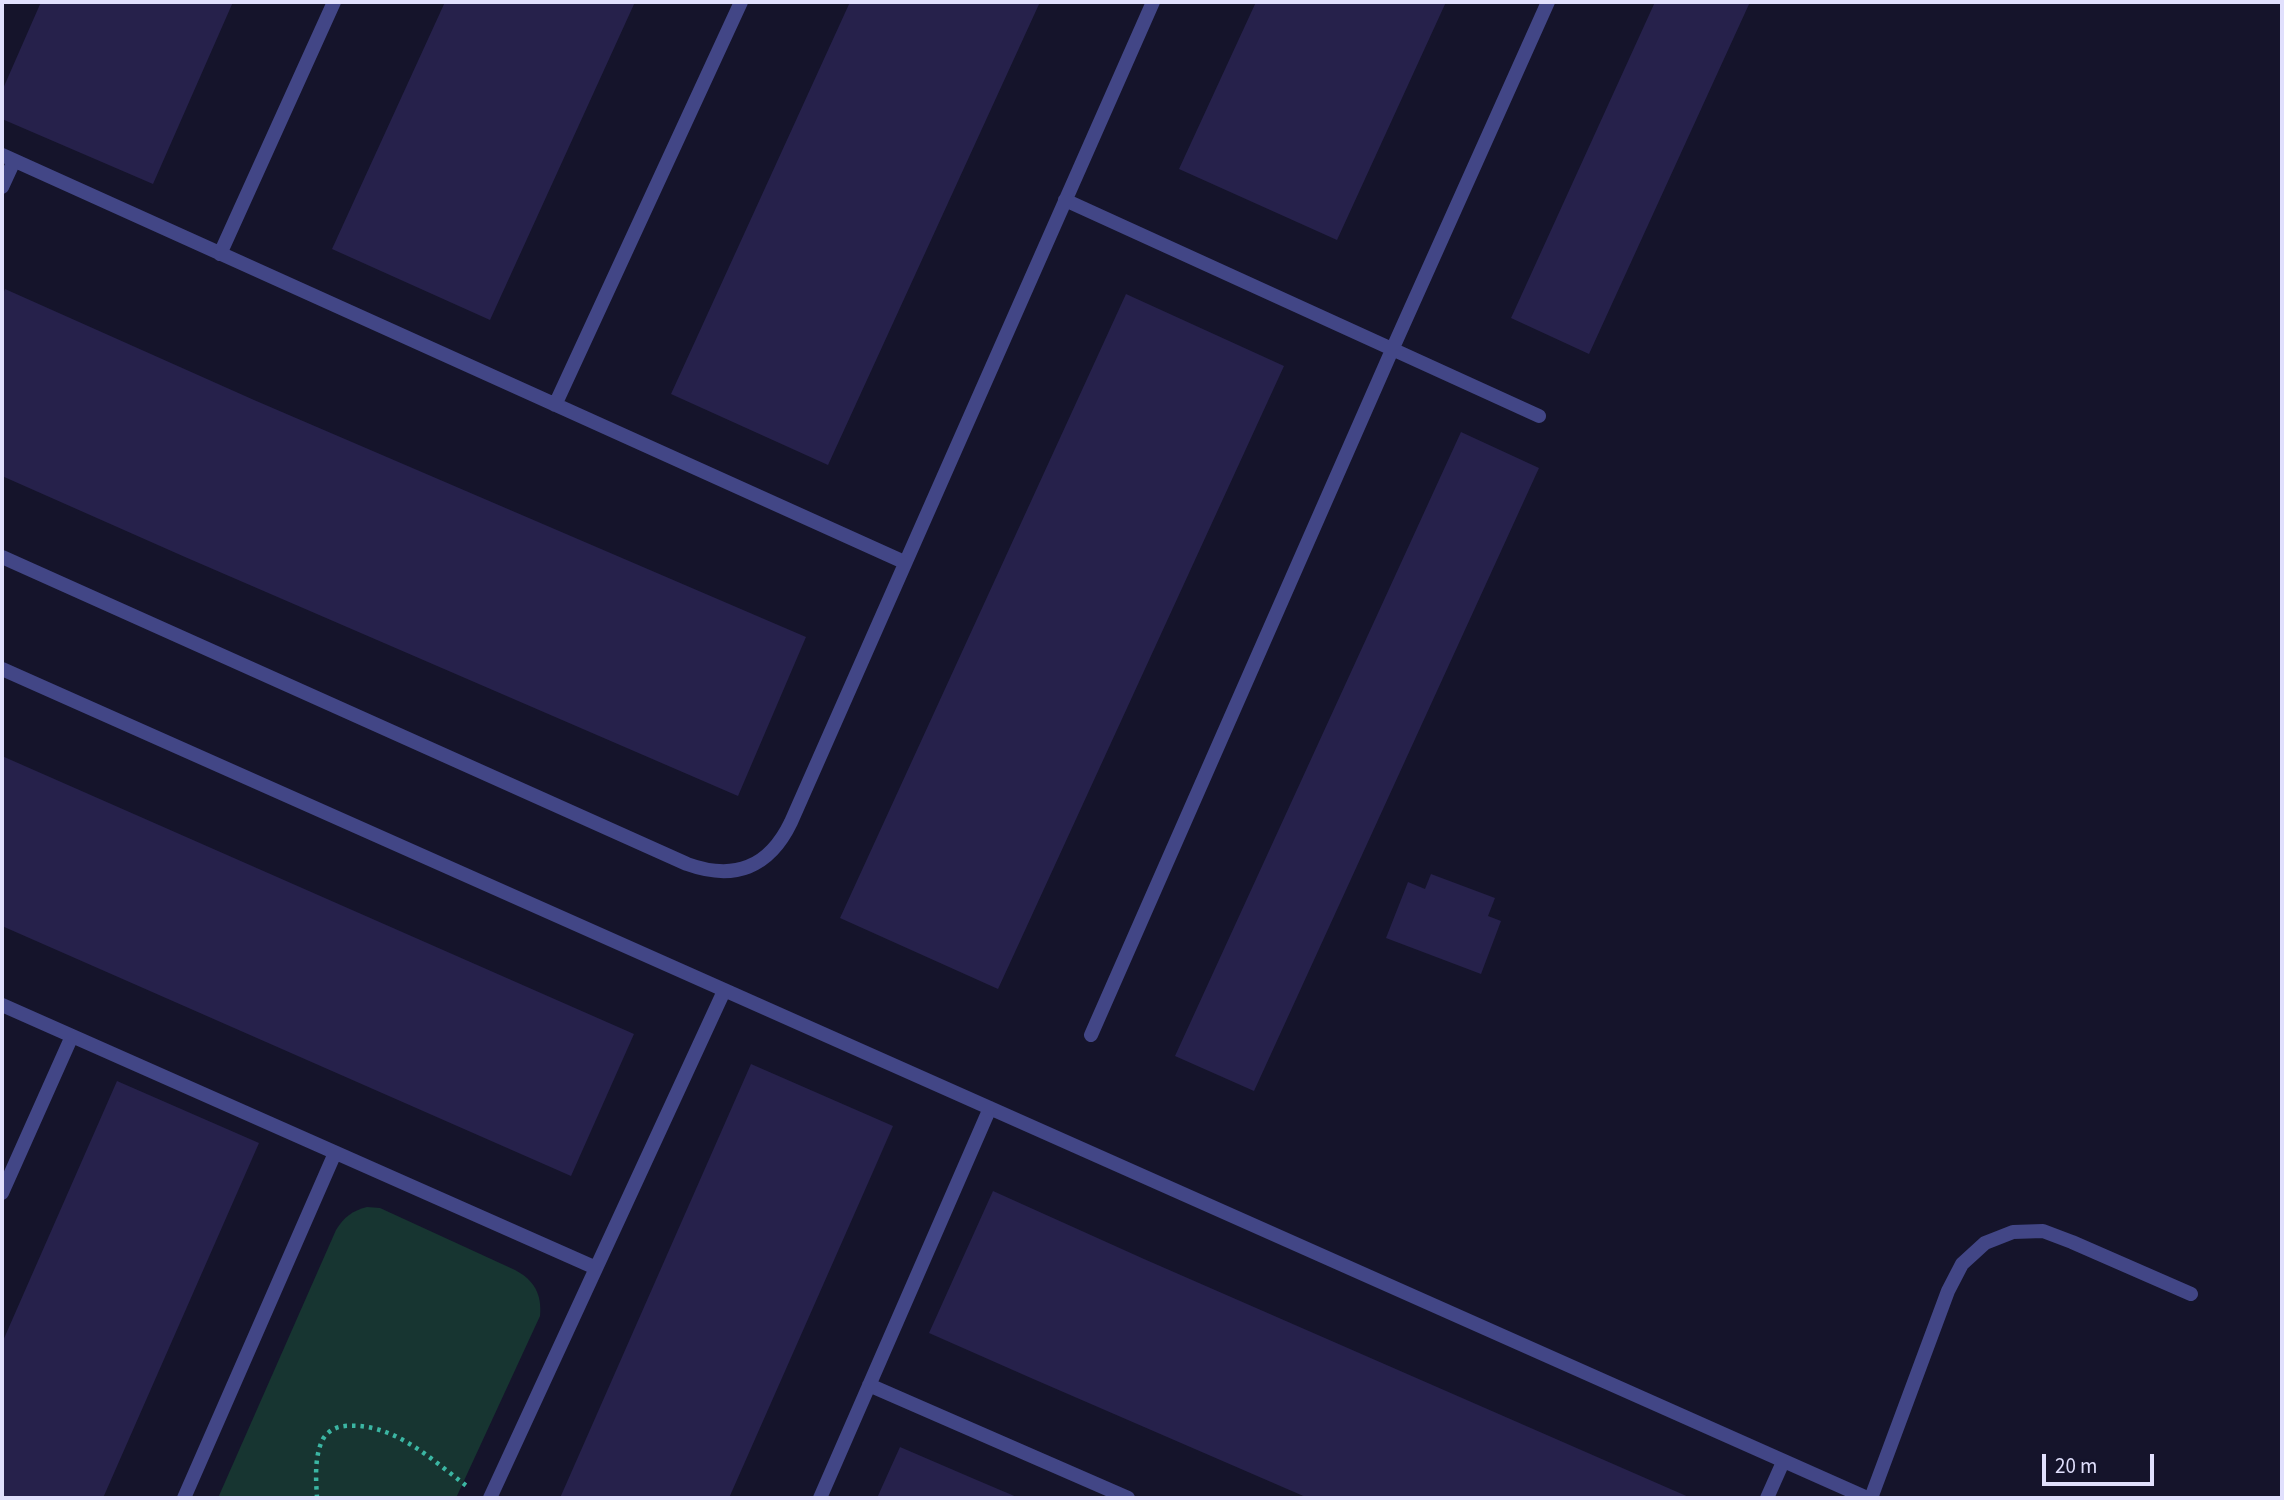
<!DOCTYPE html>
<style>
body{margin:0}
#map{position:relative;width:2284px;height:1500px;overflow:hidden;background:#15142b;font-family:"Source Sans 3",sans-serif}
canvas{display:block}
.frame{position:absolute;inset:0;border:4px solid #e1e0fd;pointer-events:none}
.scale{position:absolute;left:2042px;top:1454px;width:112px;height:32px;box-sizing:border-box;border:4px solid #e1e0fd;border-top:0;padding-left:9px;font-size:21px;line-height:24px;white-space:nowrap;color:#e1e0fd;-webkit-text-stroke:5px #15142b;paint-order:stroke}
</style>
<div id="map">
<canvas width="2284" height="1500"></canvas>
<div class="frame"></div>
<div class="scale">20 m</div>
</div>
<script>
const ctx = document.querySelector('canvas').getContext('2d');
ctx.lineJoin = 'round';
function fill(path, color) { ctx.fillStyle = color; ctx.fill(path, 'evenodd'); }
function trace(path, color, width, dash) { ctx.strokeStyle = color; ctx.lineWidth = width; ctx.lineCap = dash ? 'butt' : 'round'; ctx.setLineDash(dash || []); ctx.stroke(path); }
fill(new Path2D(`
 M 367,1207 L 380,1208 L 515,1270 C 534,1280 542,1294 540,1316 L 456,1498 L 218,1498 L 336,1230 C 344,1217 352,1211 367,1207 Z`), '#173531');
fill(new Path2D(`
 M 41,2 L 233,2 L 153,184 L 2,119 L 2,91 Z
 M 445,2 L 635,2 L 490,320 L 332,249 Z
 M 850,2 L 1040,2 L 828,465 L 671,394 Z
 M 1256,2 L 1446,2 L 1337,240 L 1179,169 Z
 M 1655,2 L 1750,2 L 1589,354 L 1511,318 Z
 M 5,289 L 254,400 L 806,637 L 738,796 L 185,557 L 2,476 L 2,296 Z
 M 1126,294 L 1284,366 L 998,989 L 840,918 Z
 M 1461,432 L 1539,468 L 1254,1091 L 1175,1056 Z
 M 2,756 L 634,1034 L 571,1176 L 2,926 Z
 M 1431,874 L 1495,898 L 1488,916 L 1501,921 L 1481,974 L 1386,938 L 1408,882 L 1425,889 Z
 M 751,1064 L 893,1126 L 872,1174 L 729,1498 L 560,1498 Z
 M 117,1081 L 259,1143 L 103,1498 L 2,1498 L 2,1343 Z
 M 993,1191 L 1144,1259 L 1691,1498 L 1308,1498 L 1031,1378 L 929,1333 Z
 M 900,1447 L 972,1478 L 1019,1498 L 877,1498 Z`), '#26214b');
trace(new Path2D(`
 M 317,1498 C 316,1480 314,1456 323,1439 C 328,1431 335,1427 345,1426 C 394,1422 432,1460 468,1487`), '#3bb6a3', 4.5, [3.5, 5]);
trace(new Path2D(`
 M 1871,1498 L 1948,1291 L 1962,1264 L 1985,1243 L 2013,1232 L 2043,1231 L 2072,1242 L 2191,1294`), '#424686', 14);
trace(new Path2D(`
 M 2,155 L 904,562
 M 2,187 L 14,161
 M 1065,200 L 1539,416
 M 220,254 L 334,2
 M 555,405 L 741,2
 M 2,557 L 687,864 C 734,881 769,868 791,822 L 1153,2
 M 2,669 L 1867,1498
 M 2,1005 L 596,1268
 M 1091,1035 L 1392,350 L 1548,2
 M 2,1193 L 72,1036
 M 869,1385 L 1128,1498
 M 184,1498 L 335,1153
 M 490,1498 L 724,991
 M 820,1498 L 990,1108
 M 1767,1498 L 1783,1462`), '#424686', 14);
</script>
